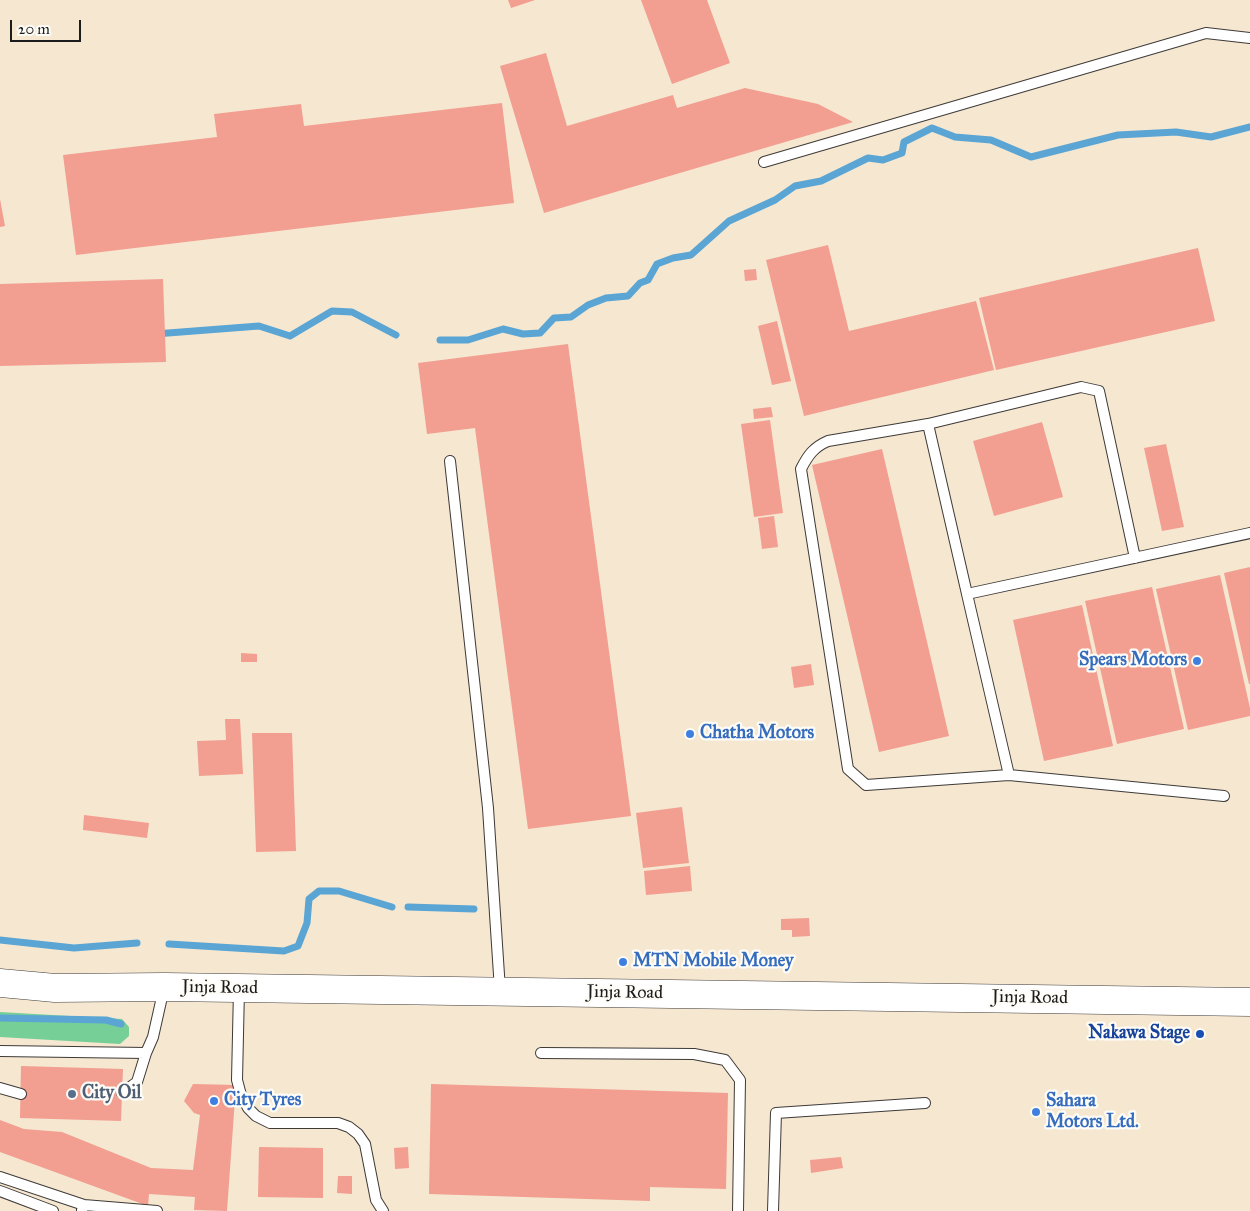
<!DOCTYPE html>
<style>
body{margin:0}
#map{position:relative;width:1250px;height:1211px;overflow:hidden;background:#f6e7d1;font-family:"IM FELL Great Primer",serif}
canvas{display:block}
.scale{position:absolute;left:10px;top:20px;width:71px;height:22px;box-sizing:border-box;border:2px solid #1c1c1c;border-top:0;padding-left:6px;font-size:15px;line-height:18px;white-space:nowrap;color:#1c1c1c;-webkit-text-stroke:4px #fdfcf7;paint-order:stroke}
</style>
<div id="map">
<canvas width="1250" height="1211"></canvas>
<div class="scale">20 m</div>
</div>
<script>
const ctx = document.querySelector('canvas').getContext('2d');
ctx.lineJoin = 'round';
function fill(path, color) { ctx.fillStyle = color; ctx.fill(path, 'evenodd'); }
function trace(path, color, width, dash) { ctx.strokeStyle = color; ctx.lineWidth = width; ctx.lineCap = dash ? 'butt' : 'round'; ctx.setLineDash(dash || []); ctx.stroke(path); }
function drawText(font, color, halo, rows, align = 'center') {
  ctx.font = font + ' "IM FELL Great Primer",serif'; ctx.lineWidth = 4.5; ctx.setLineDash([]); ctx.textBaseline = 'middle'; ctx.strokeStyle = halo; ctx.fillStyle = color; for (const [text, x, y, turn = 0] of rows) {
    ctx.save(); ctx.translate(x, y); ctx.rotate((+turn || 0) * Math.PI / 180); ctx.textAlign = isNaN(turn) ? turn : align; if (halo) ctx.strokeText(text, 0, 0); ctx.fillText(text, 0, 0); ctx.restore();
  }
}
fill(new Path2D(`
 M 0,1012 L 122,1019 L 129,1027 L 129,1036 L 120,1044 L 0,1037 Z`), '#76cf96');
trace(new Path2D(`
 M 155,334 L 259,326 L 290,336 L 332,311 L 352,312 L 396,335
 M 440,340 L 468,340 L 503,329 L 523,334 L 540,333 L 554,318 L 571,317 L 588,305 L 606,298 L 628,296 L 640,283 L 648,280 L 657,264 L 673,258 L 691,255 L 729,221 L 775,200 L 795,186 L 821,181 L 868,158 L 883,160 L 902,153 L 904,142 L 932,128 L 955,137 L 991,140 L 1031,157 L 1118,135 L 1176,132 L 1211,137 L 1250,127
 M 408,907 L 474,909
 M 0,940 L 74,948 L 137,943
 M 169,944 L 284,951 L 298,946 L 307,923 L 309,899 L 319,891 L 339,891 L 392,907
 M 0,1018 L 106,1020 L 121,1024`), '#5aa5d3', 7);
fill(new Path2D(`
 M 508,0 L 535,0 L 511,8 Z
 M 641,0 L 707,0 L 730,63 L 672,84 Z
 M 546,53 L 567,126 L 673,95 L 677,108 L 745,88 L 818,104 L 853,122 L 544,213 L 500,66 Z
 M 502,103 L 514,203 L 76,255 L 63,155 L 217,137 L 214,114 L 301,104 L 304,126 Z
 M 0,199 L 5,226 L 0,227 Z
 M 828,245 L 849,331 L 976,301 L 994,370 L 804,416 L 766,260 Z
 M 1198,248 L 1215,321 L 996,370 L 979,298 Z
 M 756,269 L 757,280 L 745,281 L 744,270 Z
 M 163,279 L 166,362 L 0,366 L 0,284 Z
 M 777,321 L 791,381 L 772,385 L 758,326 Z
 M 568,344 L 631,816 L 528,829 L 475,428 L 427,434 L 418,363 Z
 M 771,407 L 773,417 L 754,419 L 753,409 Z
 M 770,420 L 783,513 L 754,517 L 741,424 Z
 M 1042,422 L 1063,497 L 994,516 L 973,441 Z
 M 1166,444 L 1184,527 L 1162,531 L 1144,448 Z
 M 882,449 L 949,736 L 879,752 L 812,465 Z
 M 774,516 L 778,547 L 762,549 L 758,518 Z
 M 1250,567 L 1250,684 L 1249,684 L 1224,573 Z
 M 1220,575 L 1250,708 L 1250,716 L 1188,730 L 1156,589 Z
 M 1152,587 L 1184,729 L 1117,744 L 1085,601 Z
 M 1082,605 L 1113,746 L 1044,761 L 1013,620 Z
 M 241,653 L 257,654 L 257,662 L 241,662 Z
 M 811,664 L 814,685 L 794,688 L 791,667 Z
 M 225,719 L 240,719 L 243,774 L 199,776 L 197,741 L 226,740 Z
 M 252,733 L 292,733 L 296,851 L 256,852 Z
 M 682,807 L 689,863 L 643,868 L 636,813 Z
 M 84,815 L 149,823 L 147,838 L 83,830 Z
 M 690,866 L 692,891 L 646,895 L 644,871 Z
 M 809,918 L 810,936 L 792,937 L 792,930 L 781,930 L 781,919 Z
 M 21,1066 L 123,1069 L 121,1121 L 20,1118 Z
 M 193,1084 L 236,1085 L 227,1211 L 194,1210 L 195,1197 L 149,1194 L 148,1206 L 0,1152 L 0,1120 L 24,1129 L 62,1132 L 151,1168 L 193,1170 L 200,1115 L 194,1113 L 184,1101 Z
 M 431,1084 L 728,1093 L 726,1189 L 650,1187 L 650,1201 L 429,1194 Z
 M 259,1147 L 323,1148 L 323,1198 L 258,1197 Z
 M 408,1147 L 409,1168 L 395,1169 L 394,1148 Z
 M 841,1157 L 843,1168 L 811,1173 L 810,1160 Z
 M 338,1176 L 352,1176 L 352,1194 L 337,1193 Z`), '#f29e90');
const service = new Path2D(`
 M 764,162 L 1206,33 L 1250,38
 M 928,424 L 1081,387 L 1099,391 L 1135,558
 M 450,461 L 488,808 L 500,990
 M 967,594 L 928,424 L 828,441 C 814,447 808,455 801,469 L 848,769 L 866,785 L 1009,775
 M 1224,796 L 1009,775 L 967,594 L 1250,533
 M 239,989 L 237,1080 L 241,1095 L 248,1108 L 256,1116 L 270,1123 L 338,1123 L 349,1127 L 358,1134 L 365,1144 L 376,1200 L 383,1211
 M 0,1051 L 146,1053 L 153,1037 L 164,988
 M 541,1053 L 694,1054 L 725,1060 L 740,1080 L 738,1211
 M 0,1088 L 21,1094
 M 122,1093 L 137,1082 L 146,1053
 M 0,1177 L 84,1205
 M 0,1191 L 53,1211
 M 82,1210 L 84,1205 L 157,1211
 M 773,1211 L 776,1113 L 925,1103`);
const trunk = new Path2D(`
 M 0,983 L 55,988 L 164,987 L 1250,1002`);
trace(service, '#3d3a37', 12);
trace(trunk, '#3d3a37', 29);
trace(service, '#fff', 10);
trace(trunk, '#fff', 28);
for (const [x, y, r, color] of [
 [1197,661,5,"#3f7fe0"],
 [690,734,5,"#3f7fe0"],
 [623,962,5,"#3f7fe0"],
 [1200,1034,5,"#1a4fb4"],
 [72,1094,5,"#5c6f8a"],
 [214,1101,5,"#3f7fe0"],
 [1036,1112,5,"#3f7fe0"]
]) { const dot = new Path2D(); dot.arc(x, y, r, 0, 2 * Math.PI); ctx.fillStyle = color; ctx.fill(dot); trace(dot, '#fdfcf7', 2); }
drawText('bold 18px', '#366cbe', '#fdfcf7', [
 ["Spears Motors",1187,661,"right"],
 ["Chatha Motors",700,734],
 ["MTN Mobile Money",633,962],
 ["City Tyres",224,1101],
 ["Sahara",1046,1102],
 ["Motors Ltd.",1046,1123]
], 'left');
drawText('18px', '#1c1c1c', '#fdfcf7', [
 ["Jinja Road",220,988,1],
 ["Jinja Road",625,993,1],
 ["Jinja Road",1030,998,1]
]);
drawText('bold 18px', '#164399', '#fdfcf7', [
 ["Nakawa Stage",1190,1034]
], 'right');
drawText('bold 18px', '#4e5e75', '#fdfcf7', [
 ["City Oil",82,1094]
], 'left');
</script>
